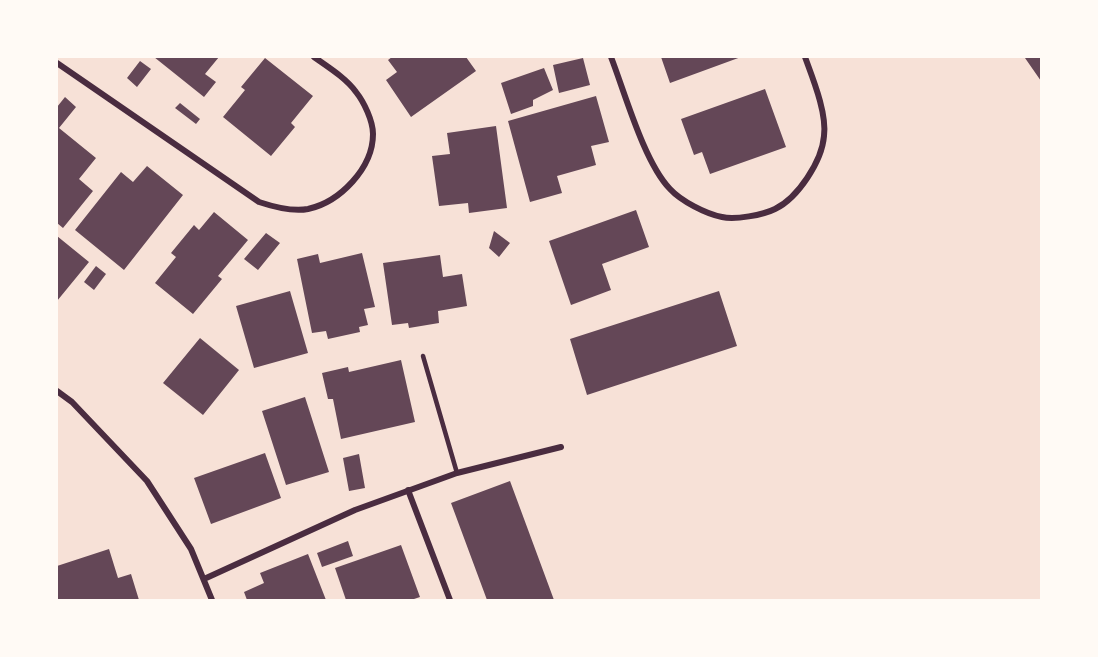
<!DOCTYPE html>
<style>
body{margin:0}
#map{position:relative;width:1098px;height:657px;overflow:hidden;background:#f7e1d7;font-family:"Fira Sans Condensed",sans-serif}
canvas{display:block}
.frame{position:absolute;inset:0;border:58px solid #fffaf5;pointer-events:none}
</style>
<div id="map">
<canvas width="1098" height="657"></canvas>
<div class="frame"></div>
</div>
<script>
const ctx = document.querySelector('canvas').getContext('2d');
ctx.lineJoin = 'round';
function fill(path, color) { ctx.fillStyle = color; ctx.fill(path, 'evenodd'); }
function trace(path, color, width, dash) { ctx.strokeStyle = color; ctx.lineWidth = width; ctx.lineCap = dash ? 'butt' : 'round'; ctx.setLineDash(dash || []); ctx.stroke(path); }
fill(new Path2D(`
 M 154,57 L 219,57 L 205,74 L 216,82 L 204,97 Z
 M 392,57 L 466,57 L 476,71 L 411,117 L 386,80 L 397,72 L 388,60 Z
 M 661,57 L 741,57 L 670,83 Z
 M 1026,57 L 1041,57 L 1041,81 L 1025,58 Z
 M 265,58 L 313,96 L 291,123 L 295,127 L 271,156 L 223,117 L 245,90 L 241,87 Z
 M 583,58 L 590,85 L 559,93 L 553,65 Z
 M 140,61 L 151,69 L 137,87 L 127,78 Z
 M 544,68 L 553,90 L 533,100 L 533,106 L 511,114 L 501,83 Z
 M 765,89 L 786,147 L 710,174 L 702,152 L 694,155 L 681,119 Z
 M 596,96 L 609,142 L 591,146 L 596,165 L 557,176 L 562,193 L 530,202 L 508,121 Z
 M 65,97 L 76,107 L 59,128 L 96,158 L 79,179 L 93,191 L 63,228 L 57,223 L 57,107 Z
 M 180,103 L 200,119 L 196,124 L 175,108 Z
 M 496,126 L 507,208 L 469,213 L 468,203 L 439,206 L 432,156 L 450,154 L 447,133 Z
 M 147,166 L 183,195 L 124,270 L 75,230 L 121,172 L 133,182 Z
 M 636,210 L 649,247 L 602,264 L 611,290 L 571,305 L 549,241 Z
 M 214,212 L 248,240 L 218,276 L 222,279 L 193,314 L 155,283 L 176,257 L 171,253 L 194,225 L 199,230 Z
 M 494,231 L 510,243 L 499,257 L 489,248 Z
 M 266,233 L 280,243 L 258,270 L 244,259 Z
 M 57,236 L 89,262 L 57,301 Z
 M 362,253 L 375,307 L 364,309 L 368,325 L 359,327 L 360,332 L 328,339 L 326,331 L 312,333 L 297,259 L 318,254 L 320,263 Z
 M 440,255 L 443,277 L 462,274 L 467,306 L 438,311 L 439,323 L 409,328 L 408,323 L 392,325 L 383,263 Z
 M 96,266 L 106,274 L 94,290 L 84,282 Z
 M 290,291 L 308,353 L 254,368 L 236,306 Z
 M 719,291 L 737,346 L 587,395 L 570,339 Z
 M 200,338 L 239,370 L 203,415 L 163,383 Z
 M 401,360 L 415,422 L 341,439 L 333,399 L 328,399 L 322,373 L 348,367 L 349,372 Z
 M 305,397 L 329,472 L 286,485 L 262,411 Z
 M 265,453 L 281,498 L 211,524 L 194,478 Z
 M 359,454 L 365,488 L 349,491 L 343,458 Z
 M 510,481 L 554,600 L 487,600 L 451,503 Z
 M 348,541 L 353,556 L 322,567 L 317,553 Z
 M 401,545 L 420,597 L 411,600 L 346,600 L 335,568 Z
 M 109,549 L 118,578 L 131,574 L 139,600 L 57,600 L 57,566 Z
 M 308,554 L 326,600 L 247,600 L 244,592 L 264,583 L 260,573 Z`), '#644757');
trace(new Path2D(`
 M 423,356 L 457,473`), '#4a2c40', 4.5);
trace(new Path2D(`
 M 611,57 C 625,93 644,162 670,189 C 681,201 706,214 722,217 C 735,220 763,215 775,209 C 798,198 822,161 824,136 C 827,113 813,79 805,57
 M 57,63 L 259,202 C 274,207 292,212 308,209 C 340,202 373,168 373,134 C 373,121 364,102 356,92 C 346,78 328,67 314,57
 M 57,391 L 72,402 L 147,481 L 191,549 L 212,600
 M 408,490 L 450,600
 M 204,579 L 355,510 L 457,473 L 561,447`), '#4a2c40', 6);
</script>
